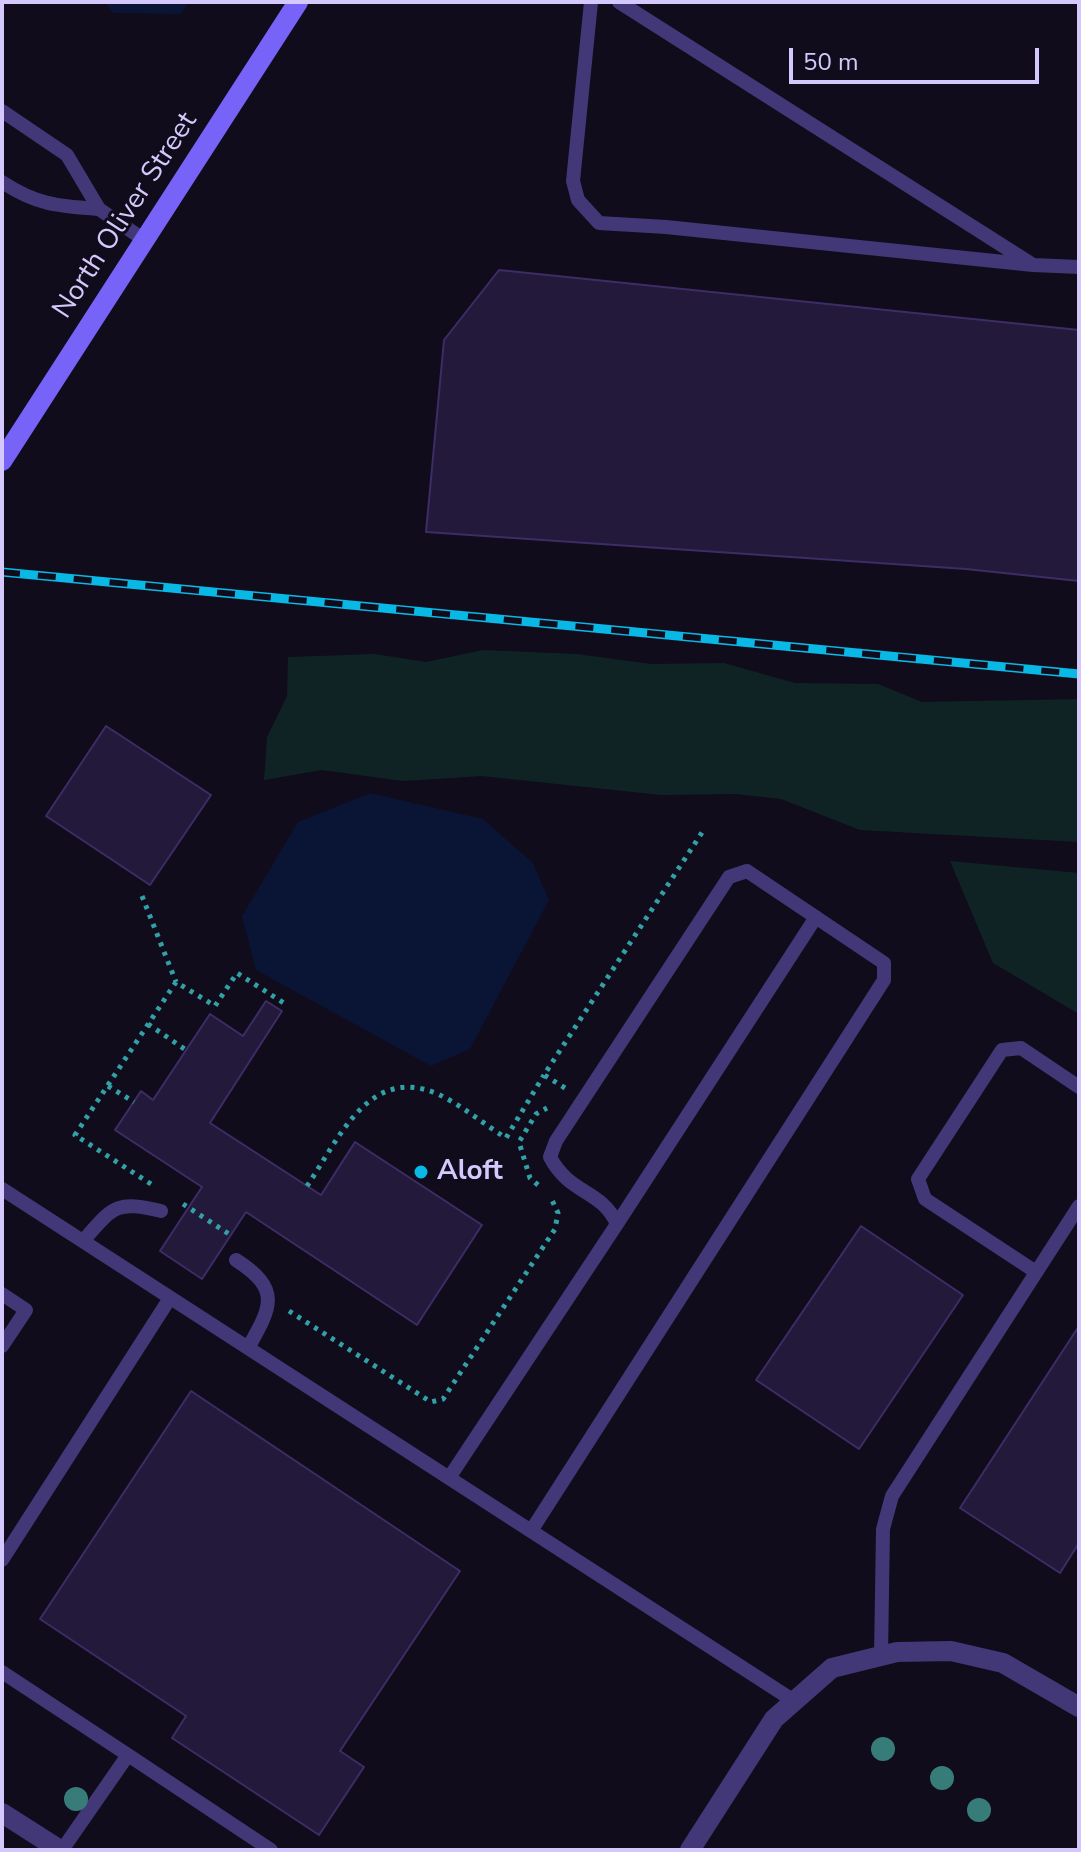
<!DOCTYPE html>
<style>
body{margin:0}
#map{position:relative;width:1081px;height:1852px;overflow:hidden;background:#100c1b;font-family:"Nunito Sans",sans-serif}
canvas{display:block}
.frame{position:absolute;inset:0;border:4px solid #d4c8fd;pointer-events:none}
.scale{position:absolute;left:789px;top:48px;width:250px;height:36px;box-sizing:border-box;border:4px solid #d4c8fd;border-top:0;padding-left:10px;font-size:24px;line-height:28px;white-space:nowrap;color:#d4c8fd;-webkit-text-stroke:6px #100c1b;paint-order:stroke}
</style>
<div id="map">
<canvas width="1081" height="1852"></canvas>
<div class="frame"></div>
<div class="scale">50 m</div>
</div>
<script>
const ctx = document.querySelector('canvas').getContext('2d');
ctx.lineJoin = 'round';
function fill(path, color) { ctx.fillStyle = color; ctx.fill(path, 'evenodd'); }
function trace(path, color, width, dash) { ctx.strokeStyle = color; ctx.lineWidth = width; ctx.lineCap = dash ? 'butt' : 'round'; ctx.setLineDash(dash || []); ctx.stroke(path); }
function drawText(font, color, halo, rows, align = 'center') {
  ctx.font = font + ' "Nunito Sans",sans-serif'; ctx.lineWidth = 6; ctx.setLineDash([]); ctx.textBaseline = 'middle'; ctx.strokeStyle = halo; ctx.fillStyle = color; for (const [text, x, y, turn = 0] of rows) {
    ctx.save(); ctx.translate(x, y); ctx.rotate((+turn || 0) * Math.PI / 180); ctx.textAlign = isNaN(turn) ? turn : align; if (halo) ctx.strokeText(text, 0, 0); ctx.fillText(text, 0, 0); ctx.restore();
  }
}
fill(new Path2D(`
 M 483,650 L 577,654 L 651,664 L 724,663 L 795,683 L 878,684 L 922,702 L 1079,699 L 1079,842 L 860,830 L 781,799 L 735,794 L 661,795 L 482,776 L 403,781 L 322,770 L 264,780 L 267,737 L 287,696 L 288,657 L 375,654 L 426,662 Z
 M 950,861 L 1079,873 L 1079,1014 L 993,963 Z`), '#0f2324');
fill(new Path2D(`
 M 105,2 L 188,2 L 181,14 L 113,13 Z
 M 370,793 L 483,819 L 533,863 L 549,900 L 470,1049 L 431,1066 L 256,970 L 242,916 L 298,822 Z`), '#0a1535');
const building = new Path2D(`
 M 499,270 L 1079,330 L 1079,581 L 966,569 L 426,532 L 444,340 Z
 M 106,726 L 211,795 L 150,885 L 46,816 Z
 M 266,1001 L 282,1011 L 210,1123 L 321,1195 L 355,1142 L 482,1225 L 417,1325 L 246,1212 L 202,1279 L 160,1251 L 202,1187 L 115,1130 L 141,1091 L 153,1100 L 210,1014 L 243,1036 Z
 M 861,1226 L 963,1295 L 859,1449 L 756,1380 Z
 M 1079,1326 L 1079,1543 L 1060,1573 L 960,1508 Z
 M 191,1391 L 460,1571 L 340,1751 L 364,1767 L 319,1835 L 172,1738 L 186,1716 L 40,1619 Z`);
fill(building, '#23193b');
trace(building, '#3e2c66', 2);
trace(new Path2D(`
 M 142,896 L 176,982
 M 148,1024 L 186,1050
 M 108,1086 L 134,1102
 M 565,1088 L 544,1075 L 703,831
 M 151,1184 L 75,1135 L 176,982 L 215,1006 L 237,973 L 287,1005
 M 538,1185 L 530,1178 L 519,1142 L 536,1114 L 547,1108
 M 307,1186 C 339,1139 369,1064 438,1094 C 461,1105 484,1124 506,1138 L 544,1075
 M 183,1204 L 232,1236
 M 289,1311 L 431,1402 L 443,1399 L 555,1229 L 558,1213 L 551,1198`), '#31a1a7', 5, [4, 6]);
trace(new Path2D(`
 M 591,2 L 573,181 L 578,200 L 599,223 L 666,227 L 1033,265
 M 619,2 L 1033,265 L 1079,267
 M 2,111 L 67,155 L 99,209 L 143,239
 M 2,182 C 37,205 58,206 99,209
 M 2,1189 L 794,1701
 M 617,1224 L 816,917
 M 83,1241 C 113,1207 115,1200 161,1211
 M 236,1260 C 281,1289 272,1306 248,1348
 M 1036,1272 L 925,1199 L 918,1179 L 1002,1050 L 1021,1048 L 1079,1087
 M 2,1294 L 26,1310 L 2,1346
 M 449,1478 L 617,1224 C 601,1189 570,1195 550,1157 L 556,1141 L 729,877 L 747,871 L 884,963 L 884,980 L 531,1531
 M 2,1560 L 170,1298
 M 881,1656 L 883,1529 L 892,1496 L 1079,1206
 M 2,1672 L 128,1755 L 62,1850
 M 128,1755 L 271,1850`), '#423878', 14);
trace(new Path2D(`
 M 2,1813 L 60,1850
 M 690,1850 L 774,1719 L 832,1668 L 897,1652 L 951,1651 L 1003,1663 L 1079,1707`), '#423878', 20);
trace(new Path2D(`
 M 2,461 L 298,2`), '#7763f8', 20);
const rail = new Path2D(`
 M 2,572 L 1079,674`);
trace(rail, '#0ab8e6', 9);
trace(rail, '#100c1b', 6, [18]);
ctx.fillStyle = '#387c79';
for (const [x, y] of [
 [883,1749],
 [942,1778],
 [76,1799],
 [979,1810]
]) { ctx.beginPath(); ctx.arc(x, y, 12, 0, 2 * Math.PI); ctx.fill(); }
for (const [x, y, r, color] of [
 [421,1172,8,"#0ab8e6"]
]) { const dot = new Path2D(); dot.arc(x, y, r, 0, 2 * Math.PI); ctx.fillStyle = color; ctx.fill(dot); trace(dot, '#100c1b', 3); }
drawText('28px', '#d4c8fd', '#100c1b', [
 ["North Oliver Street",126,216,-57]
]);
drawText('bold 28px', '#d4c8fd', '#100c1b', [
 ["Aloft",437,1172]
], 'left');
</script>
